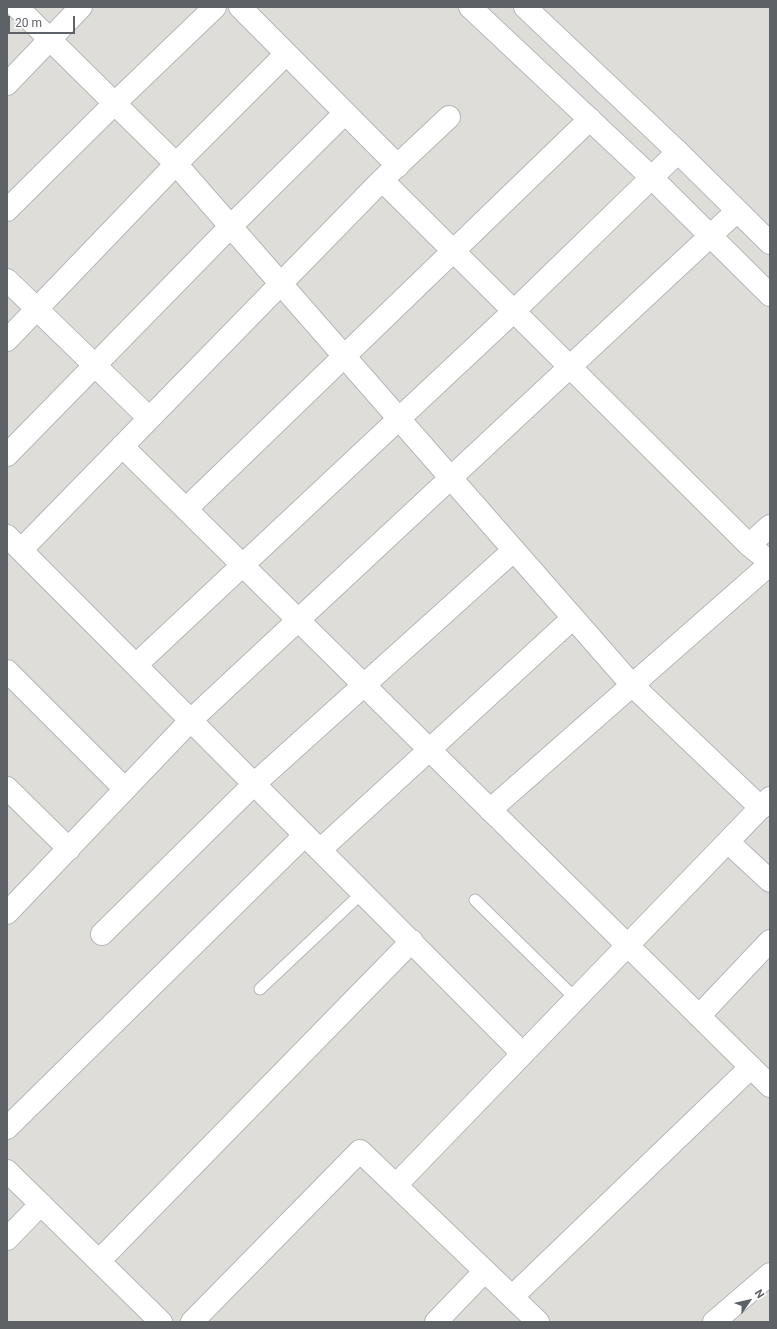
<!DOCTYPE html>
<style>
body{margin:0}
#map{position:relative;width:777px;height:1329px;overflow:hidden;background:#f0eee7;font-family:Roboto,sans-serif}
canvas{display:block}
.frame{position:absolute;inset:0;border:8px solid #5e6267;pointer-events:none}
.north{position:absolute;left:729px;top:1281px;width:40px;height:40px;-webkit-text-stroke:3px #fff;paint-order:stroke;rotate:56deg;font-size:11px;font-weight:700;line-height:16px;text-align:center;color:#5e6267}
.north::after{content:'';display:block;margin:auto;width:14px;height:18px;background:#5e6267;clip-path:polygon(50% 0,100% 100%,50% 72%,0 100%)}
.scale{position:absolute;left:8px;top:16px;width:67px;height:18px;box-sizing:border-box;border:2px solid #5e6267;border-top:0;padding-left:5px;font-size:12px;line-height:14px;white-space:nowrap;color:#5e6267;-webkit-text-stroke:3px #fff;paint-order:stroke}
</style>
<div id="map">
<canvas width="777" height="1329"></canvas>
<div class="frame"></div>
<div class="north">N</div>
<div class="scale">20 m</div>
</div>
<script>
const ctx = document.querySelector('canvas').getContext('2d');
ctx.lineJoin = 'round';
function fill(path, color) { ctx.fillStyle = color; ctx.fill(path, 'evenodd'); }
function trace(path, color, width, dash) { ctx.strokeStyle = color; ctx.lineWidth = width; ctx.lineCap = dash ? 'butt' : 'round'; ctx.setLineDash(dash || []); ctx.stroke(path); }
fill(new Path2D(`
 M 7,7 L 770,7 L 770,1322 L 7,1322 Z`), '#dfddd9');
const lane = new Path2D(`
 M 475,900 L 576,999
 M 260,989 L 363,892`);
const street = new Path2D(`
 M 17,7 L 176,164 L 632,685 L 761,808
 M 240,7 L 398,166
 M 7,84 L 81,7
 M 382,180 L 749,545 L 770,562
 M 7,210 L 115,103 L 215,7
 M 7,280 L 149,418
 M 7,340 L 176,164 L 286,54
 M 122,446 L 770,1086
 M 7,455 L 231,226 L 345,113
 M 186,509 L 590,119
 M 7,536 L 523,1054
 M 749,545 L 770,526
 M 21,550 L 382,180 L 449,117
 M 136,665 L 514,311 L 678,152
 M 7,671 L 125,789
 M 7,788 L 69,849
 M 490,810 L 770,564
 M 728,842 L 770,881
 M 320,850 L 573,618
 M 7,913 L 191,720 L 737,211
 M 102,934 L 254,784 L 514,550
 M 699,1016 L 770,941
 M 7,1128 L 305,835
 M 7,1171 L 161,1322
 M 396,1185 L 770,798
 M 7,1239 L 41,1204
 M 99,1261 L 412,941
 M 512,1297 L 751,1067
 M 192,1322 L 360,1151 L 538,1322
 M 436,1322 L 485,1271
 M 714,1322 L 770,1274`);
const secondary = new Path2D(`
 M 470,7 L 651,177 L 770,295
 M 525,7 L 678,152 L 770,243`);
trace(lane, '#b4b7bb', 13);
trace(street, '#b4b7bb', 24);
trace(secondary, '#b5b9be', 24);
trace(lane, '#fff', 11);
trace(street, '#fff', 22);
trace(secondary, '#fff', 22);
</script>
